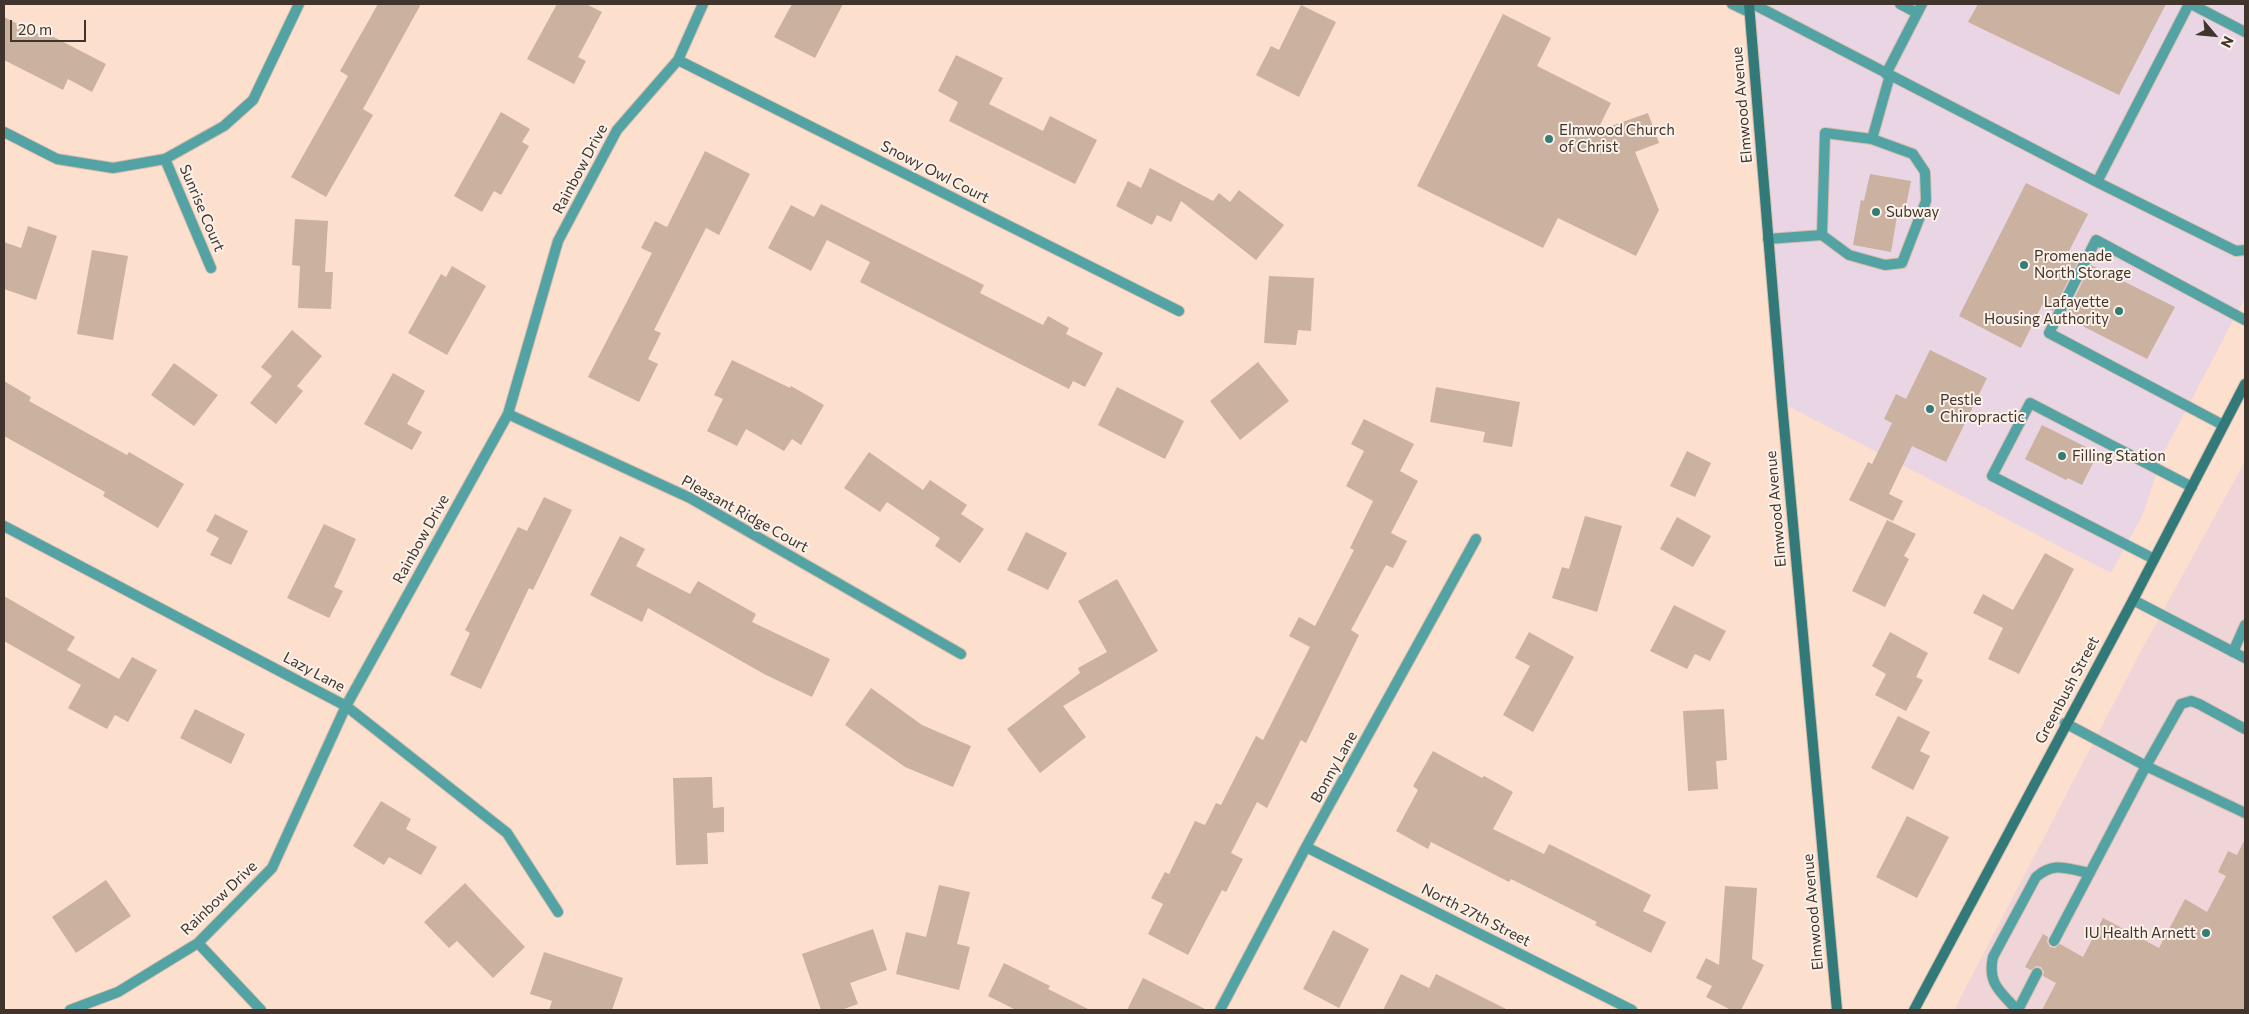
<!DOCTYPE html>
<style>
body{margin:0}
#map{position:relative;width:2249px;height:1014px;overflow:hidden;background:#fce0cd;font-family:Commissioner,sans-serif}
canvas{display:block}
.frame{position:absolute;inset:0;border:5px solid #3f352d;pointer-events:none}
.north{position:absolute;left:2189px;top:10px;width:50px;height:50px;-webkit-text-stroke:4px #fcf1e9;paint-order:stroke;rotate:118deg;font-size:14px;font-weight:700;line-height:20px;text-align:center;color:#3f352d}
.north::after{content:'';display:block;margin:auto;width:18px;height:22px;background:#3f352d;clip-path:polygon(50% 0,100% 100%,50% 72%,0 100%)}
.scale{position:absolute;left:10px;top:20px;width:76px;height:22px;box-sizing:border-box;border:2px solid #3f352d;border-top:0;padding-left:6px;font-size:15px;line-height:18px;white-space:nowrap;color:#3f352d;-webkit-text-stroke:4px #fcf1e9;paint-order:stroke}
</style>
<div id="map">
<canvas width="2249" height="1014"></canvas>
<div class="frame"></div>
<div class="north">N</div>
<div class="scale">20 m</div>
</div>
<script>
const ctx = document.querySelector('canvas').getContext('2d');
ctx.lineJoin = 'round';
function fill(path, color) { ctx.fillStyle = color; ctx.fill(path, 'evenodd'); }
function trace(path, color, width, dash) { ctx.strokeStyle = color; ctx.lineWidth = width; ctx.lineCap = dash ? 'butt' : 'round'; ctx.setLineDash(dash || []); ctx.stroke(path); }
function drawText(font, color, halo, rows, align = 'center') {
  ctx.font = font + ' Commissioner,sans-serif'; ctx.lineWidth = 4; ctx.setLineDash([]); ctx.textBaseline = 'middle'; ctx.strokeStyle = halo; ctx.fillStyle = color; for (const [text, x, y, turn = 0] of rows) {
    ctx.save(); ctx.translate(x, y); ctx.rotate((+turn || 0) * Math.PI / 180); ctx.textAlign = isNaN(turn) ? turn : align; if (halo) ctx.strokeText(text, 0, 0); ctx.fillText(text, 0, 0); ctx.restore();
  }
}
fill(new Path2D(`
 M 1749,4 L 2245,4 L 2245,298 L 2163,454 L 2143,514 L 2111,573 L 1782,403 Z`), '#ead5e4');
fill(new Path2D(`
 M 2245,461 L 2245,1010 L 1954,1010 L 2142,649 Z`), '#efd5d8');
fill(new Path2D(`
 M 378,4 L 421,4 L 363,109 L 373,115 L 326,197 L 291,177 L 348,76 L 340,71 Z
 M 557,4 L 586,4 L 602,12 L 578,57 L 586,61 L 574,84 L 527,59 Z
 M 792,4 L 843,4 L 815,58 L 774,37 Z
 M 1978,4 L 2166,4 L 2119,95 L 1968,22 Z
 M 1301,5 L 1336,22 L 1299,97 L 1256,75 L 1271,46 L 1279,50 Z
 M 1503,14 L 1551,38 L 1537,66 L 1611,103 L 1597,131 L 1648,113 L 1659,143 L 1635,152 L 1659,210 L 1636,256 L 1558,218 L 1543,248 L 1417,186 Z
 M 4,17 L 42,36 L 44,32 L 106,64 L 92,92 L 68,79 L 63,90 L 4,60 Z
 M 956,55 L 1003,78 L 989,104 L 1043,131 L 1050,116 L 1097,140 L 1075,184 L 949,121 L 958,102 L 938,91 Z
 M 501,112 L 530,129 L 522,142 L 529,146 L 501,195 L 494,191 L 482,212 L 454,196 Z
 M 705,151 L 750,174 L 719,235 L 706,228 L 654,330 L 661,333 L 648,359 L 658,364 L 639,402 L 588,377 L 652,253 L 641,248 L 655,221 L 667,227 Z
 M 1150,168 L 1213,201 L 1219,193 L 1230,202 L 1239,190 L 1284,225 L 1256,260 L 1181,201 L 1171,222 L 1157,215 L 1152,225 L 1116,206 L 1128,181 L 1141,188 Z
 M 1870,174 L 1911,181 L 1905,211 L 1898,210 L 1891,252 L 1853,245 L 1861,200 L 1864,201 Z
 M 2026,183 L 2088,214 L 2068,253 L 2079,259 L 2053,311 L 2042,305 L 2021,348 L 1959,316 Z
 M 821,204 L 984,285 L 980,293 L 1043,325 L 1048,316 L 1069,328 L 1066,334 L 1103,353 L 1085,387 L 1073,381 L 1069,389 L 860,282 L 870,262 L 827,240 L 811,271 L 768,248 L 791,205 L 814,217 Z
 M 295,219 L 328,221 L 325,272 L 333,272 L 331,309 L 298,308 L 300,266 L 292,265 Z
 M 28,226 L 57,236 L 36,300 L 4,289 L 4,242 L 21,248 Z
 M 92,250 L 128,256 L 113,340 L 77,334 Z
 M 2091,265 L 2175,307 L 2147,359 L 2065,317 Z
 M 452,266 L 486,286 L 447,355 L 408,333 L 441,274 L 446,277 Z
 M 1269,276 L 1314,278 L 1311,331 L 1298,330 L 1296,345 L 1264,343 Z
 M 292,330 L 322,356 L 297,386 L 303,391 L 276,424 L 250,403 L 272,376 L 261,367 Z
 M 1930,350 L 1987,378 L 1946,462 L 1912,446 L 1889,494 L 1903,501 L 1893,521 L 1849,500 L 1868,462 L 1872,464 L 1892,423 L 1884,419 L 1896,394 L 1906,399 Z
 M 732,360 L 790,388 L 791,386 L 824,405 L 801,445 L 792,439 L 784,451 L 746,429 L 737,446 L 707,431 L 723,399 L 714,395 Z
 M 1258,362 L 1289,401 L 1240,440 L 1210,401 Z
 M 174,363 L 218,395 L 194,426 L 151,395 Z
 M 393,373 L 425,391 L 407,424 L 422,432 L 412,450 L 364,424 Z
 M 4,381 L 31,397 L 29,401 L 127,455 L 129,452 L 184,484 L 158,528 L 103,496 L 105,492 L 4,436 Z
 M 1117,387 L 1184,421 L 1165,459 L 1098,425 Z
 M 1436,387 L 1520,402 L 1512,447 L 1483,442 L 1485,432 L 1430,422 Z
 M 1364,419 L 1414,444 L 1400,471 L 1418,481 L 1391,533 L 1407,541 L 1393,568 L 1386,565 L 1351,630 L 1359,635 L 1306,743 L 1301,740 L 1267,808 L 1257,802 L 1231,853 L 1243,859 L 1226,892 L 1222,890 L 1188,955 L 1148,934 L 1163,904 L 1151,898 L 1165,872 L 1169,874 L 1195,821 L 1205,825 L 1216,803 L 1221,805 L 1256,736 L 1263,740 L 1310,647 L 1289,636 L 1299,617 L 1315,626 L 1354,550 L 1350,548 L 1373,501 L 1346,486 L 1364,451 L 1351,444 Z
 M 2042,425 L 2098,453 L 2082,485 L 2068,478 L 2066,480 L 2025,459 Z
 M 1687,451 L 1711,463 L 1695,497 L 1670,486 Z
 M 869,452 L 923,490 L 930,480 L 967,505 L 961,514 L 984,529 L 960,563 L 935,546 L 940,538 L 887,502 L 880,512 L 844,488 Z
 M 544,497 L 572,510 L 533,590 L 529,588 L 481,689 L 450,675 L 470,633 L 465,630 L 518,527 L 527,531 Z
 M 215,514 L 248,531 L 231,565 L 210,555 L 219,538 L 206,531 Z
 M 1585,516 L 1622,526 L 1597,612 L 1552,598 L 1562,567 L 1569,569 Z
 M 1677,517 L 1711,536 L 1693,567 L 1660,549 Z
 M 1887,520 L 1916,534 L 1904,556 L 1909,559 L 1885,607 L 1852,591 Z
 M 324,524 L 356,539 L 334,587 L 343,591 L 329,618 L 287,598 Z
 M 1026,532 L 1067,553 L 1048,590 L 1007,570 Z
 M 620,536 L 645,549 L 636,566 L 690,594 L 698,581 L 756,614 L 752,622 L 830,659 L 812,697 L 764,674 L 648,608 L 642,622 L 590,595 Z
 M 2045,553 L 2074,569 L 2019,674 L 1988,659 L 2003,628 L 1973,613 L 1983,594 L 2013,610 Z
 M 1117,579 L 1158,651 L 1063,706 L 1086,737 L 1040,773 L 1007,729 L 1080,673 L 1078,668 L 1107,652 L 1078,601 Z
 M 4,596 L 75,637 L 67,650 L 119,679 L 132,657 L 157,670 L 128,722 L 115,715 L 107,729 L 68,708 L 81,685 L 4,641 Z
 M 1674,605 L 1726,631 L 1710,661 L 1695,654 L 1687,669 L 1650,651 Z
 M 1529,632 L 1574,657 L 1533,732 L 1503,715 L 1530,666 L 1515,658 Z
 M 1890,632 L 1928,653 L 1916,677 L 1923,680 L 1906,711 L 1875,695 L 1886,674 L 1872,666 Z
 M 871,688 L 922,725 L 971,746 L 953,787 L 905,767 L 845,725 Z
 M 195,709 L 245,734 L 231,764 L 180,738 Z
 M 1724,709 L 1727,760 L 1716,761 L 1718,789 L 1688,791 L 1683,711 Z
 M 1898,716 L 1930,732 L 1920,751 L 1930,756 L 1913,790 L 1871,768 Z
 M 1433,751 L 1482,778 L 1484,776 L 1513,792 L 1493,829 L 1544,854 L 1549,844 L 1651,895 L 1643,911 L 1666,922 L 1651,953 L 1595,925 L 1597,922 L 1511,879 L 1509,882 L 1431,842 L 1428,849 L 1396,831 L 1418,790 L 1413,786 Z
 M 712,777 L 713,808 L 724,807 L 724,832 L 707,833 L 708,864 L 676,865 L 673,778 Z
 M 381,801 L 411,819 L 406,829 L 437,847 L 421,875 L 389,857 L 384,865 L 353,846 Z
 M 1907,816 L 1949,837 L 1917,898 L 1876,877 Z
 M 2245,839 L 2245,1010 L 2042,1010 L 2056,983 L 2043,976 L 2044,972 L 2041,967 L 2036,966 L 2031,970 L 2025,967 L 2043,934 L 2048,937 L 2047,942 L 2050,947 L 2055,948 L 2060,944 L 2083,957 L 2103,918 L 2159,948 L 2185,899 L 2207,912 L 2226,876 L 2218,872 L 2228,851 L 2237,855 Z
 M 106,880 L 131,916 L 76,953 L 52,917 Z
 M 465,883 L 525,947 L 493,978 L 457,941 L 449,948 L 424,922 Z
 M 939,885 L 970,892 L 957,944 L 970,947 L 959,990 L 896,974 L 906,932 L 926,937 Z
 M 1725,886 L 1757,888 L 1752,959 L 1764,965 L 1741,1010 L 1731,1010 L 1706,997 L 1712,986 L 1696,978 L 1706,958 L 1719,965 Z
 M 873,929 L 887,970 L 850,983 L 858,1004 L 841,1010 L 821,1010 L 802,954 Z
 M 1333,930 L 1369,949 L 1339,1008 L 1303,989 Z
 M 544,952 L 623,978 L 612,1010 L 549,1010 L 552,1001 L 530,994 Z
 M 1004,963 L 1050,986 L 1048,989 L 1090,1010 L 1016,1010 L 988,996 Z
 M 1401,974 L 1429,988 L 1436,974 L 1508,1010 L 1383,1010 Z
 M 1143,978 L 1207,1010 L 1127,1010 Z`), '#cbb19f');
const lane = new Path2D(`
 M 1753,4 L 2097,182 L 2236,251 L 2245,250
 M 1900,4 L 1917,13
 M 2191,4 L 2245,32
 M 1886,74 L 1922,4
 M 2097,182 L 2189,4
 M 1822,235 L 1849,255 L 1885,265 L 1902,263 L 1926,201 L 1925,172 L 1913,154 L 1872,139
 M 1768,239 L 1822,235 L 1825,133 L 1872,139 L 1890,75
 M 2223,425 L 2049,333 L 2096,240 L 2245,320
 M 2154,559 L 1992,476 L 2030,403 L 2192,487
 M 2233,652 L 2245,625
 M 2065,723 L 2146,766 L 2245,813
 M 2054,941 L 2146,766 L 2181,704 L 2191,701 L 2199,704 L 2245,729
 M 2017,1010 C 2001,992 1987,984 1993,957 L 2036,877 C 2055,861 2067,869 2090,873
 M 2018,1010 L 2037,973`);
const street = new Path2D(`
 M 1732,4 L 1749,12
 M 678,60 L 1179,311
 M 4,132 L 57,159 L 113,168 L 165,159 L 224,126 L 253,100 L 299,4
 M 165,159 L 211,268
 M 508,414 L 690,498 L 961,654
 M 4,526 L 346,706 L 507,833 L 558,912
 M 2133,600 L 2245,658
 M 1306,847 L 1632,1010
 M 198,943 L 261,1010
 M 70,1010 L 118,992 L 198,943 L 272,868 L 346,706 L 508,414 L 558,241 L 617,130 L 678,60 L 703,4
 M 1220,1010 L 1306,847 L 1476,539`);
const secondary = new Path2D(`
 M 1749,4 L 1782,403 L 1837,1010
 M 1914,1010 L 2133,600 L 2245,384`);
trace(lane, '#d6bead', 12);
trace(street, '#d6bead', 12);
trace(secondary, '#d6bead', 12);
trace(lane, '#54a3a4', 10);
trace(street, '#54a3a4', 10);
trace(secondary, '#32797a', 10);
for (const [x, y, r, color] of [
 [1549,139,5,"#347c76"],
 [1876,212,5,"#347c76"],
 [2024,265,5,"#347c76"],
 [2119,311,5,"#347c76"],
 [1930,409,5,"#347c76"],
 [2062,456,5,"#347c76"],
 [2206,933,5,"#347c76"]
]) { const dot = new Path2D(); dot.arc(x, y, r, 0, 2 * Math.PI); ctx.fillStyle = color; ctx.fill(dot); trace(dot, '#fcf1e9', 2); }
drawText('15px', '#3f352d', '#fcf1e9', [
 ["Elmwood Avenue",1742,105,-95],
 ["Rainbow Drive",580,169,-62],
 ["Snowy Owl Court",935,172,27],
 ["Sunrise Court",202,208,67],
 ["Elmwood Avenue",1776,509,-95],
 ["Pleasant Ridge Court",745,514,29],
 ["Rainbow Drive",421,539,-61],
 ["Lazy Lane",314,672,28],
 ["Greenbush Street",2067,690,-62],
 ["Bonny Lane",1334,767,-61],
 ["Rainbow Drive",219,898,-44],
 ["Elmwood Avenue",1813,912,-95],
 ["North 27th Street",1476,915,27]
]);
drawText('15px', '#3f352d', '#fcf1e9', [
 ["Elmwood Church",1559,130],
 ["of Christ",1559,147],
 ["Subway",1886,212],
 ["Promenade",2034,256],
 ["North Storage",2034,273],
 ["Lafayette",2109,302,"right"],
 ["Housing Authority",2109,319,"right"],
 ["Pestle",1940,400],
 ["Chiropractic",1940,417],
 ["Filling Station",2072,456],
 ["IU Health Arnett",2196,933,"right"]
], 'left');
</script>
